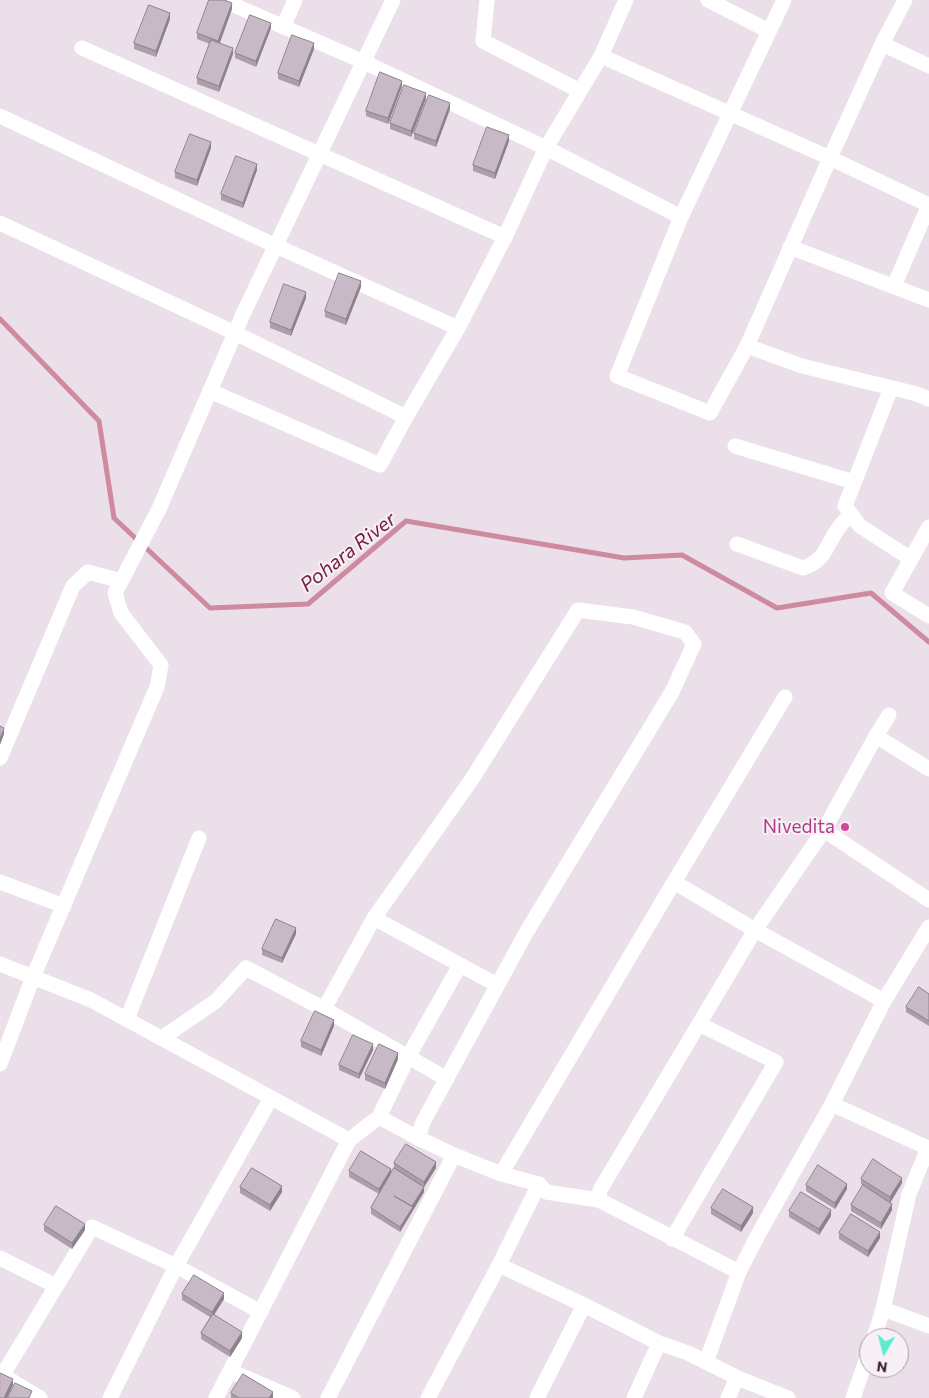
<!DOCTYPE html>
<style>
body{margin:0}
#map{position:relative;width:929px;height:1398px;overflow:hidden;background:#ebe0ea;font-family:Commissioner,sans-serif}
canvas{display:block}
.north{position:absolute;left:859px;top:1328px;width:50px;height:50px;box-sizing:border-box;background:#f7f1f7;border:1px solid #ac9ea9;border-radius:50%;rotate:188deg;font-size:14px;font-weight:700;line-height:20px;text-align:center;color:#3b2233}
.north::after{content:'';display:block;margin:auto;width:18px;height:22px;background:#5cedd0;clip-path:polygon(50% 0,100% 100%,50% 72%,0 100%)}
</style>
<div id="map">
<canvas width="929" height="1398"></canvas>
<div class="north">N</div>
</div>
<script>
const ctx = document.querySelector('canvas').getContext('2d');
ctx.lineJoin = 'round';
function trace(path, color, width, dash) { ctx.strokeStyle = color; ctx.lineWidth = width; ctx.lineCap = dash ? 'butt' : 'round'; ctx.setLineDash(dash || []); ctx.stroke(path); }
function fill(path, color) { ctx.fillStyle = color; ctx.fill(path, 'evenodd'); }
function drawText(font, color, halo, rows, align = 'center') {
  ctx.font = font + ' Commissioner,sans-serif'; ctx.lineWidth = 4; ctx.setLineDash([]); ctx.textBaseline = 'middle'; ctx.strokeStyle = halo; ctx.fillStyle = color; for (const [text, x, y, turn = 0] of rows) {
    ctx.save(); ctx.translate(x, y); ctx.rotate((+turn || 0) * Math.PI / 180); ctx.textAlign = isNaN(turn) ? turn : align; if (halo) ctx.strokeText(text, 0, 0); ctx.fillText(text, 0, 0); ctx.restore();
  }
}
trace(new Path2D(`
 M 0,319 L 99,421 L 114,518 L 210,608 L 308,604 L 406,521 L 624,558 L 682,555 L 777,608 L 871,593 L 929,642`), '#ce8a9e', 5);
trace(new Path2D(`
 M 222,0 L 364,62 L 546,148 L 681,217
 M 487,0 L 483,41 L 580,91
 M 708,0 L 769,31
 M 905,0 L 882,44 L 830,158 L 747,346 L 802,366 L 917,394 L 929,399
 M 283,27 L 295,0
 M 882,44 L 929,66
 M 82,48 L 505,237
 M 601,56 L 830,158 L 929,205
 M 0,116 L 276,246 L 458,328
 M 0,223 L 235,333 L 406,417 L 458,328 L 505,237 L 546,148 L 601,56 L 626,0
 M 790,247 L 929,300
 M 894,286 L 929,205
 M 747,346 L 710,413 L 617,376 L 681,217 L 784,0
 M 891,388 L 845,506 L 860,526 L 911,559
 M 210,391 L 380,465 L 406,417
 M 735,446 L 854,482
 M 929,527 L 892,593 L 929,616
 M 737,544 L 803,568 C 827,560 826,544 840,526 C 843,522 847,518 851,514
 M 876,736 L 929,769
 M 0,758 L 73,586 L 88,572 L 121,581
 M 824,830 L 876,736 L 889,715
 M 0,882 L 64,906
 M 674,882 L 785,697
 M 374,918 L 497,985
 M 0,964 L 91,1000 L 349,1140 L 379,1117 L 418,1138 L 454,1155 L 501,1174 L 539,1184 L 546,1192 L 599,1200 L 739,1272 L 706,1362
 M 324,1009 L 374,918 L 472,779 L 578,610 L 633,617 L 685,632 L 694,644 L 672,692 L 527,931 L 423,1122 L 418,1138
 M 127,1019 L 199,838
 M 162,1038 L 216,1001 L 246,968 L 324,1009 L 447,1079
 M 0,1064 L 33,977 L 157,687 L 161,665 L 121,613 L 115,593 L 159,509 L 244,312 L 393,0
 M 832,1104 L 928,1148 L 909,1194 L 883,1309 L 874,1338
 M 379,1117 L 408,1057 L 460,965
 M 501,1174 L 674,882 L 755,930 L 824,830 L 929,900
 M 599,1200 L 600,1190 L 755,930 L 884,1001
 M 672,1239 L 776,1062 L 699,1024
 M 0,1258 L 56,1286
 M 499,1265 L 584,1305
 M 739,1272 L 759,1233 L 832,1104 L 884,1001 L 929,927
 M 883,1309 L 929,1326
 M 261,1312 L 176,1266 L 271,1098
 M 230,1371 L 293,1398
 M 0,1374 L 40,1398
 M 2,1376 L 92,1227 L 176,1266 L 110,1398
 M 216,1398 L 349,1140
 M 328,1398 L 454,1155
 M 428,1398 L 499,1265 L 539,1184
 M 537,1398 L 584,1305 L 659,1343 L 688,1353 L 740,1379 L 788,1398
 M 634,1398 L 659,1343
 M 728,1398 L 737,1378
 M 853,1398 L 869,1352`), '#fff', 15);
fill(new Path2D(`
 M 232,9 L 220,43 L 233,54 L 219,92 L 197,84 L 197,78 L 210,44 L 197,39 L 197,33 Z
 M 170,19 L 156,57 L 134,49 L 134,43 Z
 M 271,28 L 256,67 L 235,58 L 235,53 Z
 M 314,49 L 299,87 L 278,79 L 278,73 Z
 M 402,86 L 388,124 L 366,116 L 366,111 Z
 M 426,99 L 411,137 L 390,129 L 390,123 Z
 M 450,109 L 436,147 L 414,139 L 414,133 Z
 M 509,141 L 495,179 L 473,171 L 473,165 Z
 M 211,148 L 197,186 L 175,178 L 175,172 Z
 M 257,170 L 243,208 L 221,200 L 221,194 Z
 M 361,287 L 346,325 L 325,317 L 325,311 Z
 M 306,298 L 291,336 L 270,328 L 270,322 Z
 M 296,934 L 282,963 L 262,955 L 262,949 Z
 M 929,994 L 929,1026 L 906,1012 L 906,1007 Z
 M 334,1026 L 321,1056 L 301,1047 L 301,1041 Z
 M 373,1050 L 359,1079 L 339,1070 L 339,1065 Z
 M 398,1059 L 385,1089 L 365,1080 L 365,1074 Z
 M 394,1163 L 436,1168 L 424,1187 L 424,1192 L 400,1232 L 371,1214 L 371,1208 L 379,1194 L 349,1177 L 349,1171 L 391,1174 L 394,1169 Z
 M 861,1179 L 902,1183 L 890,1203 L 892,1210 L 881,1229 L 851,1211 L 851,1205 L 863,1186 L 861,1184 Z
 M 806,1185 L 847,1189 L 835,1209 L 806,1191 Z
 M 240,1187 L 282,1192 L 270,1211 L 240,1193 Z
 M 711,1208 L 753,1213 L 741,1232 L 711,1214 Z
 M 789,1211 L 831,1216 L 819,1235 L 789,1217 Z
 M 44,1225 L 85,1230 L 72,1249 L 44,1231 Z
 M 839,1233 L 880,1238 L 868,1257 L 839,1239 Z
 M 182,1294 L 224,1299 L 214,1315 L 242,1338 L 230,1357 L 201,1339 L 201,1333 L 210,1317 L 182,1300 Z
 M 231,1393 L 273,1398 L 231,1398 Z`), '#ac9faa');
fill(new Path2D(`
 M 232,3 L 232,9 L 218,47 L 218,41 Z
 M 170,13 L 170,19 L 156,57 L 156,51 Z
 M 271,23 L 271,28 L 256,67 L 256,61 Z
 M 314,43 L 314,49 L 299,87 L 299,81 Z
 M 233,48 L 233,54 L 219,92 L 219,86 Z
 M 402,81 L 402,86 L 388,124 L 388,118 Z
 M 426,93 L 426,99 L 411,137 L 411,131 Z
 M 450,103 L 450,109 L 436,147 L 436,141 Z
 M 509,135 L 509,141 L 495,179 L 495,173 Z
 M 211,142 L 211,148 L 197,186 L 197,180 Z
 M 257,164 L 257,170 L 243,208 L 243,203 Z
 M 361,281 L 361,287 L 346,325 L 346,319 Z
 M 306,292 L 306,298 L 291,336 L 291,330 Z
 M 4,728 L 4,734 L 0,745 L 0,739 Z
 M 296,928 L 296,934 L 282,963 L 282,958 Z
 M 334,1020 L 334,1026 L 321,1056 L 321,1050 Z
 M 373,1044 L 373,1050 L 359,1079 L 359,1074 Z
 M 398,1053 L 398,1059 L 385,1089 L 385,1083 Z
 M 436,1162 L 436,1168 L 424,1187 L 424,1192 L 400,1232 L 400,1227 L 424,1187 L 424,1182 Z
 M 391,1169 L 391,1175 L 379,1195 L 379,1189 Z
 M 902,1178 L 902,1183 L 890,1203 L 890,1197 Z
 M 847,1184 L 847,1189 L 835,1209 L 835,1203 Z
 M 282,1186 L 282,1192 L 270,1211 L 270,1205 Z
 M 892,1204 L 892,1210 L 881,1229 L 881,1223 Z
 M 753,1207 L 753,1213 L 741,1232 L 741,1226 Z
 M 831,1210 L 831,1216 L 819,1235 L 819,1229 Z
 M 85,1224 L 85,1230 L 72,1249 L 72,1243 Z
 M 880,1232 L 880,1238 L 868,1257 L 868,1251 Z
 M 224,1293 L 224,1299 L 212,1318 L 212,1312 Z
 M 242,1332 L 242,1338 L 230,1357 L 230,1351 Z
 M 13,1379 L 13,1385 L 7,1398 L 4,1398 Z
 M 273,1392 L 273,1398 L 269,1398 Z`), '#8c828b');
const building = new Path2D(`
 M 209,0 L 224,0 L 232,3 L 218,41 L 197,33 Z
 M 149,5 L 170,13 L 156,51 L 134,43 Z
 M 250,15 L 271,23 L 256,61 L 235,53 Z
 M 292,35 L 314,43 L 299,81 L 278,73 Z
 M 211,40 L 233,48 L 219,86 L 197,78 Z
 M 380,72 L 402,81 L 388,118 L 366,111 Z
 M 404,85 L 426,93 L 411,131 L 390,123 Z
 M 429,95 L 450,103 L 436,141 L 414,133 Z
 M 487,127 L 509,135 L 495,173 L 473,165 Z
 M 190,134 L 211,142 L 197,180 L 175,172 Z
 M 236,156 L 257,164 L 243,203 L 221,194 Z
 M 339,273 L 361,281 L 346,319 L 325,311 Z
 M 284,284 L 306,292 L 291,330 L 270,322 Z
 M 0,726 L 4,728 L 0,739 Z
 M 276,919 L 296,928 L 282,958 L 262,949 Z
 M 919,987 L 929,994 L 929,1021 L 906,1007 Z
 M 315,1011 L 334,1020 L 321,1050 L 301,1041 Z
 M 353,1035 L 373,1044 L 359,1074 L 339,1065 Z
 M 379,1044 L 398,1053 L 385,1083 L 365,1074 Z
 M 406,1144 L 436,1162 L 424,1182 L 394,1163 Z
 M 361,1151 L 391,1169 L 379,1189 L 349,1171 Z
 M 873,1159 L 902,1178 L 890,1197 L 861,1179 Z
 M 818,1165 L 847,1184 L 835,1203 L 806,1185 Z
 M 252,1168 L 282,1186 L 270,1205 L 240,1187 Z
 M 394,1168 L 424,1187 L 412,1206 L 394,1196 L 413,1207 L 400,1227 L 371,1208 Z
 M 863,1185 L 892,1204 L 881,1223 L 851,1205 Z
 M 723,1189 L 753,1207 L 741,1226 L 711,1208 Z
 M 801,1192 L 831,1210 L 819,1229 L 789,1211 Z
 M 56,1206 L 85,1224 L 72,1243 L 44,1225 Z
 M 851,1214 L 880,1232 L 868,1251 L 839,1233 Z
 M 194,1275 L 224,1293 L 212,1312 L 182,1294 Z
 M 213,1314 L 242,1332 L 230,1351 L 201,1333 Z
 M 0,1373 L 13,1379 L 4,1398 L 0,1398 Z
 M 243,1374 L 273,1392 L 269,1398 L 239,1398 L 231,1393 Z
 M 15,1383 L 32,1391 L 29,1398 L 8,1398 Z`);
fill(building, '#c8b9c6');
trace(building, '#8c828b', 1);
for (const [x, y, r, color] of [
 [845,827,5,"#d1479c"]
]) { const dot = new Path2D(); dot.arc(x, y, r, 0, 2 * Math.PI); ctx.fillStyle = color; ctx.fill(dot); trace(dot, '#f7f1f7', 2); }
drawText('19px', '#b23c85', '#f7f1f7', [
 ["Nivedita",835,827]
], 'right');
drawText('italic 20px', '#741e36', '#f7f1f7', [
 ["Pohara River",348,552,-38]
]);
</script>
